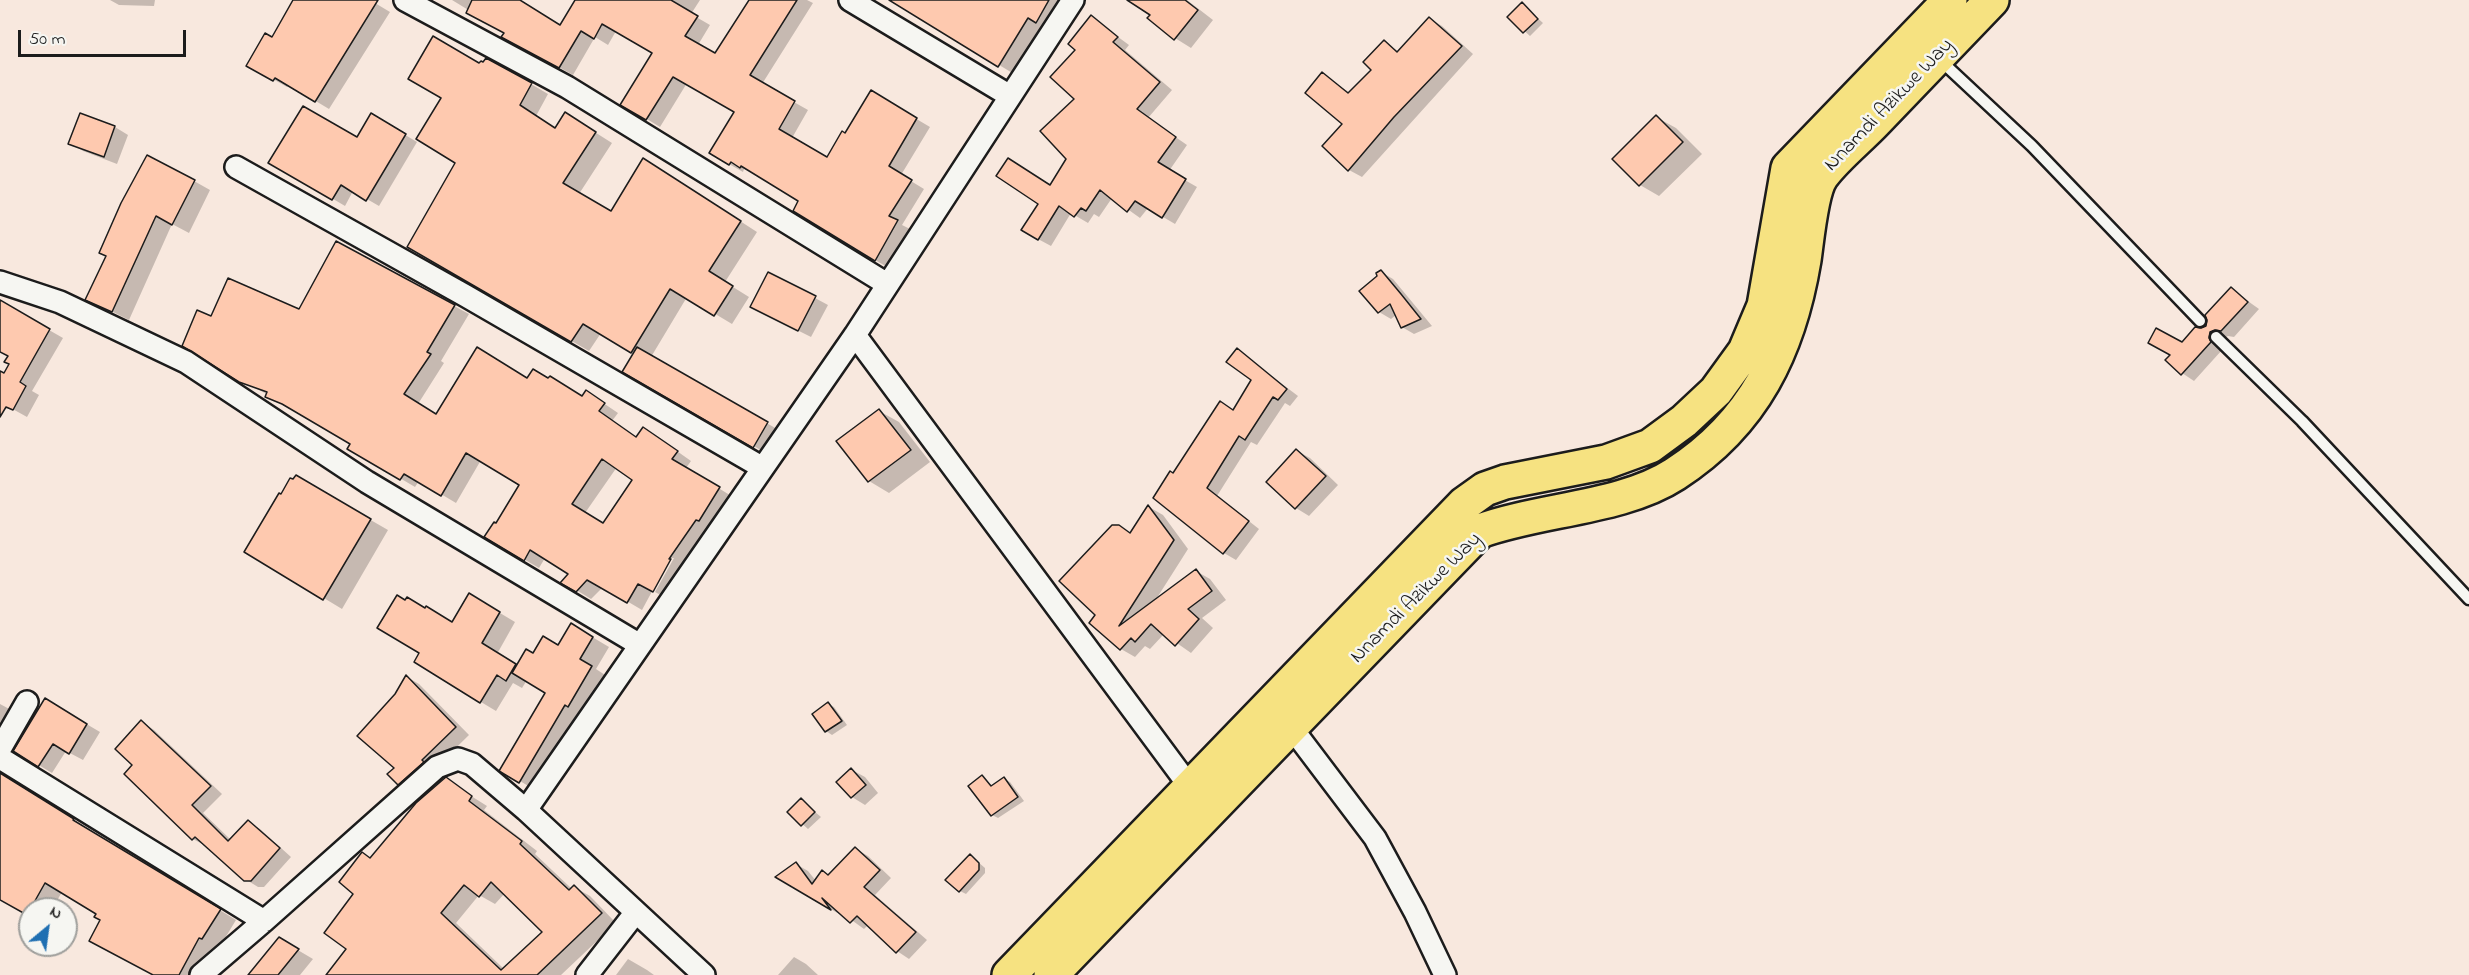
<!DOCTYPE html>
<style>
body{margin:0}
#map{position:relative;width:2469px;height:975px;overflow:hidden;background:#f8e8de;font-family:"Indie Flower",sans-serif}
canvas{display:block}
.north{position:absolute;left:18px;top:897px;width:60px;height:60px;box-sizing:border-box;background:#f6f6f2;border:2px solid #9f9f9c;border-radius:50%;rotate:29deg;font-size:16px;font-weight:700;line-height:24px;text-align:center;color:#1c1c1c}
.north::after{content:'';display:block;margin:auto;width:21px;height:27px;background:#1f6fb2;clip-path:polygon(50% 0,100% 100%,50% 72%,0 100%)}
.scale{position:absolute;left:18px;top:30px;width:168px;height:27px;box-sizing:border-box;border:3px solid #1c1c1c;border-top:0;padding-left:8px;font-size:18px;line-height:21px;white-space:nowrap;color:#1c1c1c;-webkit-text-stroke:4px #f6f6f2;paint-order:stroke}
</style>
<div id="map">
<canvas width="2469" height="975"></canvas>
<div class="north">N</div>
<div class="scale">50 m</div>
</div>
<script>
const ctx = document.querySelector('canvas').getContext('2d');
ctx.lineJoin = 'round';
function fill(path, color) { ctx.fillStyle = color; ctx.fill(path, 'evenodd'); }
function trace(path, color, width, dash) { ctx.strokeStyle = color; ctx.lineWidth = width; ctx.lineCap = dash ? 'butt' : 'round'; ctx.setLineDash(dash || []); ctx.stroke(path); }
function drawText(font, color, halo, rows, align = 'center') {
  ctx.font = font + ' "Indie Flower",sans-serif'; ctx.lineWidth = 5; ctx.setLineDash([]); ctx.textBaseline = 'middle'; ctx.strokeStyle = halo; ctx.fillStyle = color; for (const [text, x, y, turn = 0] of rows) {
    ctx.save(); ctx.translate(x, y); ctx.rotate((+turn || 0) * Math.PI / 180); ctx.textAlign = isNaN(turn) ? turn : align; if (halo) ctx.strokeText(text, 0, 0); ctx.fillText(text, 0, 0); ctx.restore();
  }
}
fill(new Path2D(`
 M 110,0 L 155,0 L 154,6 L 119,5 Z
 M 293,0 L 370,0 L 390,12 L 329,109 L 289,85 L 287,87 L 248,65 L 272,39 Z
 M 452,0 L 517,0 L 561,26 L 575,0 L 700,0 L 691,14 L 710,25 L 698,45 L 715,55 L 751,0 L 807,0 L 813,3 L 762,84 L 808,110 L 792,138 L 827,159 L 846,135 L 871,92 L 930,127 L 901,175 L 924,189 L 902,225 L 910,229 L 889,268 L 875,260 L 800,200 L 754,173 L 744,169 L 743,172 L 729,164 L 736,111 L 687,83 L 660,127 L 622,104 L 654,52 L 616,31 L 608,45 L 595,37 L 573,75 L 517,44 L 506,33 Z
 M 892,0 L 1064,0 L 1014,74 Z
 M 1130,0 L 1187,0 L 1213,20 L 1191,48 L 1175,38 L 1152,14 Z
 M 1522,4 L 1543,23 L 1530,36 L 1509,17 Z
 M 1091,17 L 1129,45 L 1125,50 L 1172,90 L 1148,118 L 1187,145 L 1169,171 L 1197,187 L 1175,224 L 1148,208 L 1140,218 L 1112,198 L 1099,217 L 1094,214 L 1088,223 L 1071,213 L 1051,246 L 1038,239 L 1051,187 L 1068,159 L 1076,99 L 1078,50 Z
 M 1429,18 L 1442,26 L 1473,54 L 1362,177 L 1349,170 L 1345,124 L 1322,74 L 1350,93 L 1373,70 L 1385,42 L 1399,52 Z
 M 480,65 L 531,84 L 548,94 L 536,116 L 556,129 L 582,124 L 612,143 L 579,194 L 611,213 L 661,170 L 757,232 L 725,282 L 749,297 L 732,324 L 687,297 L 651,357 L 784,433 L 771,456 L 624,371 L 634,354 L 601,333 L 589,351 L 409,247 L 457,162 Z
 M 80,115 L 115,127 L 128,135 L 117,164 L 83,151 L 70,143 Z
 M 372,115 L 417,142 L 379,206 L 353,191 L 345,206 L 271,162 L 357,139 Z
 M 1656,117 L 1676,128 L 1702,154 L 1659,196 L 1640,185 Z
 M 194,181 L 210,190 L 189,233 L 172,224 L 129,320 L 87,299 L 107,256 Z
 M 337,243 L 469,314 L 441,361 L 444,363 L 418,404 L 437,415 L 528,380 L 583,398 L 587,392 L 618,413 L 612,421 L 637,438 L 657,437 L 691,461 L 686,468 L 733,497 L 668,599 L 655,592 L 674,558 L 670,558 L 642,610 L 603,587 L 591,599 L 563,582 L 570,574 L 545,558 L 539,568 L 486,537 L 497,525 L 521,484 L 481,460 L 456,503 L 419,481 L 415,487 L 349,448 L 352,444 L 297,410 L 240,380 L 211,317 L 299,311 ZM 617,467 L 634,479 L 603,525 L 585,513 Z
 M 1381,272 L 1393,279 L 1432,326 L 1414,334 L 1402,327 L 1396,315 L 1391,319 L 1379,312 Z
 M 2231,289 L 2259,309 L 2234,337 L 2228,336 L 2222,339 L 2222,350 L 2194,381 L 2182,373 L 2182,343 L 2207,327 Z
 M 815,298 L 828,305 L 811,337 L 765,314 Z
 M 0,302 L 63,338 L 32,391 L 39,395 L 27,417 L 0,402 L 0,383 L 11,364 L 9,356 L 0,350 Z
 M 1237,350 L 1298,396 L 1290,406 L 1285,403 L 1257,445 L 1251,442 L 1217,496 L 1259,529 L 1236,560 L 1224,553 L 1155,497 L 1234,411 L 1253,380 Z
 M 879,411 L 899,422 L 930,462 L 889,493 L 869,481 L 839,441 Z
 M 1297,451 L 1310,458 L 1338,485 L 1309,516 L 1296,508 Z
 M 296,477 L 388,530 L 342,609 L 246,551 Z
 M 1149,507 L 1163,515 L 1188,549 L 1155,601 L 1196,571 L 1210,579 L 1226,600 L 1202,618 L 1213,628 L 1191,653 L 1164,634 L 1150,649 L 1145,646 L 1135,657 L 1121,649 L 1097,615 L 1118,526 L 1131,534 Z
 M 470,595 L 515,622 L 497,654 L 518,666 L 534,655 L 559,647 L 572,625 L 609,647 L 596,669 L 608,677 L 537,791 L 501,770 L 547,692 L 527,680 L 522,688 L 513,683 L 496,711 L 481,702 L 453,623 Z
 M 407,677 L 419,684 L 469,735 L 412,791 L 399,784 L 396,768 L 396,694 Z
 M 46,700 L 100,732 L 83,760 L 66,751 L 52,773 L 15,751 Z
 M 0,704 L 13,711 L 0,735 Z
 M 828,704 L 834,707 L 847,725 L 832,735 L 826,731 Z
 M 142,722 L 154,730 L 222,794 L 203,813 L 231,840 L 248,822 L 260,829 L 291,857 L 264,887 L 258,887 L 245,879 L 206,846 L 193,839 L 126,774 L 134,765 Z
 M 852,770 L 865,777 L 878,793 L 865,805 L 852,797 Z
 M 0,775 L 236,920 L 219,948 L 216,946 L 201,975 L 154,975 L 98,913 L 62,892 L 52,909 L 30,909 L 30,915 L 0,899 Z
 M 982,777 L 993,787 L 1004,779 L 1010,782 L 1024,801 L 998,818 L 992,815 Z
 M 460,789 L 487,806 L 484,810 L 537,851 L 535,854 L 572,889 L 574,887 L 590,896 L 616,923 L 561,975 L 328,975 L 348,949 L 363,854 L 371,859 ZM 505,893 L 544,932 L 504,969 L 456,923 L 479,895 L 495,904 Z
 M 801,800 L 821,817 L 808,829 L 789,812 Z
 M 856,849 L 868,856 L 891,878 L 875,895 L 927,940 L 909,959 L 897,951 L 868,925 L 864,929 L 839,911 L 839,914 L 778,877 L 796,864 L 808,871 L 816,881 L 829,876 Z
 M 971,856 L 985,868 L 985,873 L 966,894 L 960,891 Z
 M 279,939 L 313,959 L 300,975 L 250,975 L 257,963 L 259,964 Z
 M 794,957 L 806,964 L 818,975 L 778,975 Z
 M 628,959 L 647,970 L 654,975 L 616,975 Z`), '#0003');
const building = new Path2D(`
 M 293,0 L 378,0 L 315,102 L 275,78 L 273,81 L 246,66 L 265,33 L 272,37 Z
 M 472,0 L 520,0 L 560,25 L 575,0 L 671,0 L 698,16 L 685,36 L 715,53 L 749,0 L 797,0 L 750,75 L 795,101 L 779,129 L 827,157 L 842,131 L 845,133 L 871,90 L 917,118 L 889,166 L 912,180 L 889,216 L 898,220 L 875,261 L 793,211 L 798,201 L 741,166 L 740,168 L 731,162 L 729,165 L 709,153 L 734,112 L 673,77 L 646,120 L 620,105 L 652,53 L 602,24 L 594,39 L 581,31 L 559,68 L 501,37 L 504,33 L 466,13 Z
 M 889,0 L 1049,0 L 1036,23 L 1028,18 L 998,67 Z
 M 1127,0 L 1185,0 L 1198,10 L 1174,40 L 1147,18 L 1150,15 Z
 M 1522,2 L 1538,19 L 1523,33 L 1507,17 Z
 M 1091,15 L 1118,37 L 1113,42 L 1160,82 L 1137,109 L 1176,137 L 1158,162 L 1186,179 L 1162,218 L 1135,201 L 1127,212 L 1100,190 L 1086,211 L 1081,208 L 1074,217 L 1059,206 L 1038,240 L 1021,230 L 1038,204 L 996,176 L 1008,158 L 1050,185 L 1066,159 L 1040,131 L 1074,99 L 1050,77 L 1075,50 L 1068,44 Z
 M 1429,17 L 1462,46 L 1394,117 L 1348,171 L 1322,146 L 1342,124 L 1305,93 L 1322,72 L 1348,93 L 1371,70 L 1363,62 L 1384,40 L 1397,52 Z
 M 433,36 L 479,63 L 481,61 L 483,62 L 486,58 L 532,83 L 520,105 L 555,128 L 565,112 L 596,132 L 563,183 L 611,211 L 643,158 L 741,221 L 709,271 L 733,286 L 714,316 L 670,289 L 631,353 L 583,324 L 571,342 L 407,247 L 455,163 L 416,139 L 441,98 L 408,79 Z
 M 303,106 L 357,137 L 371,113 L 406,134 L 366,201 L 341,185 L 332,200 L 268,163 Z
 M 80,113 L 115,126 L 104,157 L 68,144 Z
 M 1656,115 L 1683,142 L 1639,186 L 1612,159 Z
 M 147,155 L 195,180 L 172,225 L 156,216 L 112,312 L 85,300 L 106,256 L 99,253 L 121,203 Z
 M 336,241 L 455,305 L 427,352 L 431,354 L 404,394 L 436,414 L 477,347 L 527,378 L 533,369 L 548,378 L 550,376 L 582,396 L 586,390 L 605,403 L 599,411 L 636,437 L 643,427 L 678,451 L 672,459 L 720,487 L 699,521 L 696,520 L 669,559 L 671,559 L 653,592 L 638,584 L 627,603 L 587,580 L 576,592 L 560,583 L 568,574 L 530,550 L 524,561 L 484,537 L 494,522 L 496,523 L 519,485 L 466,453 L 441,496 L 404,474 L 400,480 L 347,449 L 350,444 L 282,404 L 265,397 L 267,392 L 239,382 L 182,346 L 197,310 L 211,316 L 228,278 L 299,309 ZM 602,459 L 632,480 L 603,523 L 572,504 Z
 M 1381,270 L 1401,294 L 1421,319 L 1401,328 L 1390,304 L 1378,313 L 1359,291 L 1377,276 L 1376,273 Z
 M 768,272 L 816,296 L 798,331 L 750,307 Z
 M 2231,287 L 2248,302 L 2221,331 L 2215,330 L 2210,332 L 2209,338 L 2211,342 L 2181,375 L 2165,360 L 2170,355 L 2148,343 L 2156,328 L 2182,342 L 2195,327 L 2201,328 L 2206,326 L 2207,320 L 2205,315 Z
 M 0,300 L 50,329 L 20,382 L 26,386 L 13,410 L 6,407 L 0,417 L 0,371 L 4,373 L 9,364 L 4,362 L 8,356 L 0,352 Z
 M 637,347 L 768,422 L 753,448 L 622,372 Z
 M 1237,348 L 1287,389 L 1278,400 L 1273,397 L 1245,440 L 1239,436 L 1207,488 L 1249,521 L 1223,554 L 1153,498 L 1170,471 L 1173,473 L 1220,401 L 1233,410 L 1251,380 L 1226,362 Z
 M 879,409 L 911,450 L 868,482 L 836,441 Z
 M 1296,449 L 1326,476 L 1295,509 L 1266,482 Z
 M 296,475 L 371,519 L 323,600 L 244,552 L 279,493 L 281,494 L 290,478 L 293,479 Z
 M 1148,505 L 1174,540 L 1119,626 L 1196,569 L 1212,591 L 1188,609 L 1199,619 L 1175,646 L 1151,624 L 1135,642 L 1131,638 L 1120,650 L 1089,623 L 1095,615 L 1059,581 L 1112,525 L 1119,525 L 1130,533 Z
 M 469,593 L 500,612 L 482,643 L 516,664 L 506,681 L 497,675 L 480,703 L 414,662 L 419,653 L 377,628 L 397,595 L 405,600 L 407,597 L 425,608 L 426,606 L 452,622 Z
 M 571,623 L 593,637 L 580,659 L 592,666 L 568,707 L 565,705 L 519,783 L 499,771 L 545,693 L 512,673 L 526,649 L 533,653 L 543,636 L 558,645 Z
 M 406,675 L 456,727 L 422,760 L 424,762 L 398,785 L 387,774 L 394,768 L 357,736 L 395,694 Z
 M 45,698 L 87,724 L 69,754 L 53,744 L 38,767 L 13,751 Z
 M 828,702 L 842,721 L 825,732 L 812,714 Z
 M 141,720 L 211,786 L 192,805 L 228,841 L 248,820 L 280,848 L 251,881 L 244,881 L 195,837 L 192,840 L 124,774 L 132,765 L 115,749 Z
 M 851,768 L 866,785 L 851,798 L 836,782 Z
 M 0,773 L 74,819 L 73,820 L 221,909 L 202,939 L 199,938 L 179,975 L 153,975 L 89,941 L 100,920 L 94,917 L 96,914 L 45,883 L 27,915 L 0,900 Z
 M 982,775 L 991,786 L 1004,777 L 1018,797 L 991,816 L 968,786 Z
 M 446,777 L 472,796 L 469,801 L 522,841 L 520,844 L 569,890 L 574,885 L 602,913 L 537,975 L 326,975 L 346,949 L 324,933 L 353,894 L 339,882 L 362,852 L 370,858 L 416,803 ZM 491,882 L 542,932 L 501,970 L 441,913 L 464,885 L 479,897 Z
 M 801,798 L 815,812 L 801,826 L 787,812 Z
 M 855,847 L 880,870 L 864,887 L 916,932 L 896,953 L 857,916 L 850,923 L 822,898 L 831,910 L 775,877 L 796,862 L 812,884 L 822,870 L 828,875 Z
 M 970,854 L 979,863 L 979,870 L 959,892 L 945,880 Z
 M 279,937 L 299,949 L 278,975 L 248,975 Z`);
fill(building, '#fec9af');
trace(building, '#1c1c1c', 1.5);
const service = new Path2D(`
 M 1940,60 L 2032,146 L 2200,321
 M 2216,337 L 2302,421 L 2469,599`);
const minor = new Path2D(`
 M 405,0 L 567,87 L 887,284
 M 850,0 L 1010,96
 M 236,167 L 466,296 L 763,468
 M 0,282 L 60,302 L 186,362 L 367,482 L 640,645
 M 855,335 L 1190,787
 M 1291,727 L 1375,838 L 1415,912 L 1445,975
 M 0,749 L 27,702
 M 0,758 L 264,921
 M 526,810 L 855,335 L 1073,0
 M 201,975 L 264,921 L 437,767 L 458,759 L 472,764 L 526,810 L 704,975
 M 587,975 L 636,912`);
const trunk = new Path2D(`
 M 1009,975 L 1464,504 L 1485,489 L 1505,482 L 1606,462 L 1650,446 L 1684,421 L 1716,391 L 1745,351 L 1764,306 L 1788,168 L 1950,0
 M 1051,975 L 1480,531 C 1540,509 1623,508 1675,474 C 1754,423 1789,350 1804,260 C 1807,240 1811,191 1822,176 C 1837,156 1859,139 1876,121 C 1915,80 1954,40 1992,0`);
trace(service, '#1c1c1c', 15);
trace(minor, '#1c1c1c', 26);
trace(trunk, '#1c1c1c', 38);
trace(service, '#f6f6f2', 10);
trace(minor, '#f6f6f2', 21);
trace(trunk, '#f6e281', 33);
drawText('21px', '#1c1c1c', '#f6f6f2', [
 ["Nnamdi Azikwe Way",1890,106,-46],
 ["Nnamdi Azikwe Way",1417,599,-45]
]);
</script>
